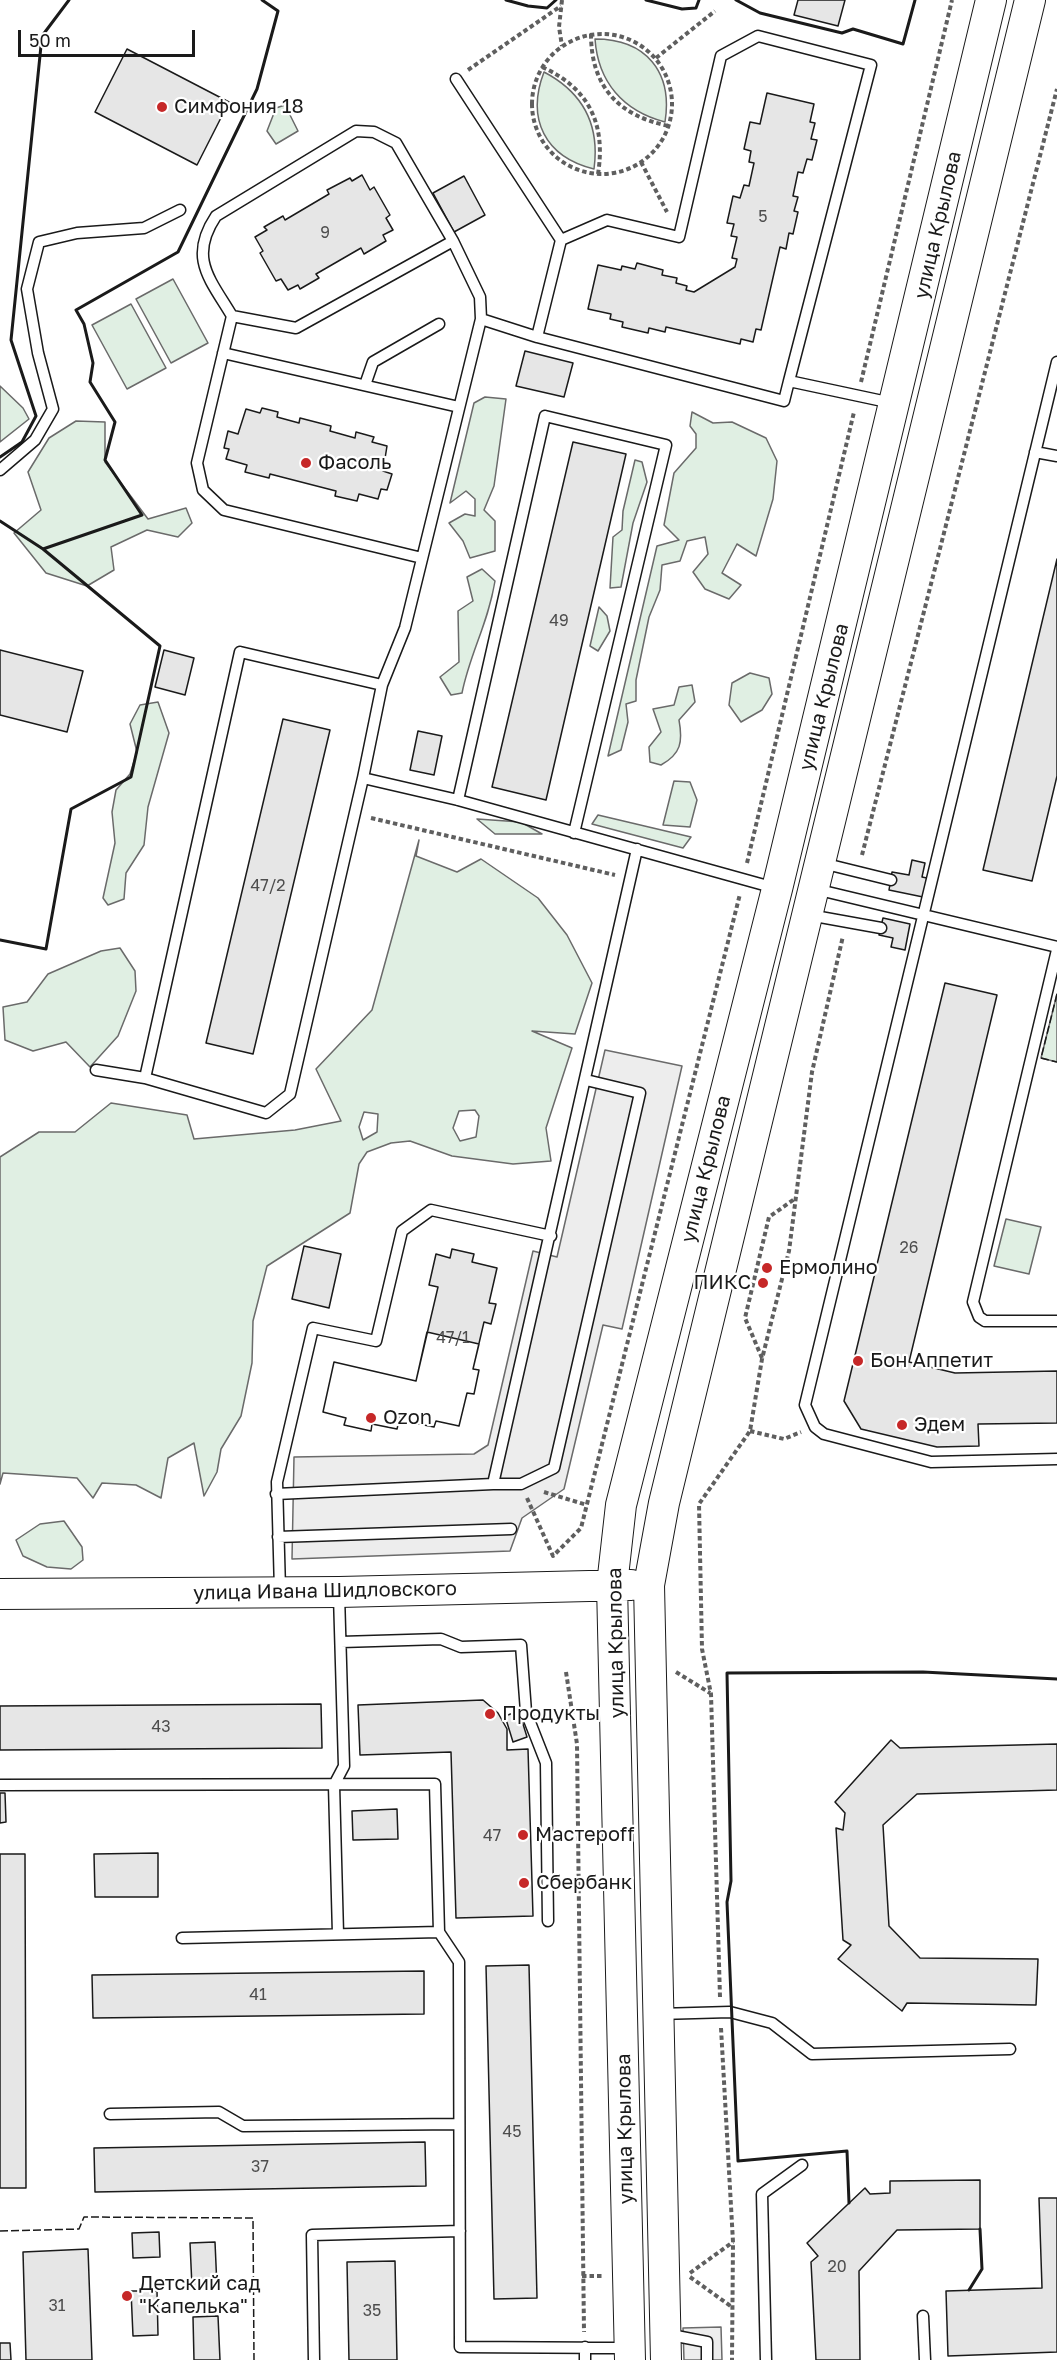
<!DOCTYPE html>
<meta charset="utf-8">
<style>
body{margin:0}
#map{position:relative;width:1057px;height:2360px;overflow:hidden;background:#fff;font-family:"Golos Text",sans-serif}
canvas{display:block}
.scale{position:absolute;left:18px;top:30px;width:177px;height:27px;box-sizing:border-box;border:3px solid #1a1a1a;border-top:0;padding-left:8px;font-size:18px;line-height:21px;white-space:nowrap;color:#1a1a1a;-webkit-text-stroke:4px #fff;paint-order:stroke}
</style>
<div id="map">
<canvas width="1057" height="2360"></canvas>
<div class="scale">50 m</div>
</div>
<script>
const ctx = document.querySelector('canvas').getContext('2d');
ctx.lineJoin = 'round';
function fill(path, color) { ctx.fillStyle = color; ctx.fill(path, 'evenodd'); }
function trace(path, color, width, dash) { ctx.strokeStyle = color; ctx.lineWidth = width; ctx.lineCap = dash ? 'butt' : 'round'; ctx.setLineDash(dash || []); ctx.stroke(path); }
function drawText(font, color, halo, rows, align = 'center') {
  ctx.font = font + ' "Golos Text",sans-serif'; ctx.lineWidth = 4.5; ctx.setLineDash([]); ctx.textBaseline = 'middle'; ctx.strokeStyle = halo; ctx.fillStyle = color; for (const [text, x, y, turn = 0] of rows) {
    ctx.save(); ctx.translate(x, y); ctx.rotate((+turn || 0) * Math.PI / 180); ctx.textAlign = isNaN(turn) ? turn : align; if (halo) ctx.strokeText(text, 0, 0); ctx.fillText(text, 0, 0); ctx.restore();
  }
}
const green = new Path2D(`
 M 595,39 C 646,39 673,72 665,122 C 623,111 598,82 595,39 Z
 M 544,72 C 584,93 600,125 594,169 C 545,157 526,119 544,72 Z
 M 285,105 L 298,131 L 276,144 L 267,131 L 276,108 Z
 M 173,279 L 208,343 L 171,363 L 136,299 Z
 M 131,304 L 166,368 L 127,389 L 92,325 Z
 M 0,386 L 23,408 L 29,419 L 0,442 Z
 M 485,397 L 506,399 L 494,486 L 484,510 L 495,521 L 495,551 L 470,558 L 463,541 L 449,523 L 465,514 L 475,516 L 475,499 L 466,491 L 450,503 L 474,403 Z
 M 692,412 L 713,423 L 732,422 L 766,438 L 777,461 L 773,499 L 756,556 L 737,544 L 722,573 L 741,585 L 729,599 L 705,589 L 693,572 L 708,554 L 705,537 L 687,541 L 680,561 L 662,565 L 660,590 L 649,617 L 636,680 L 636,701 L 626,704 L 628,722 L 621,750 L 608,756 L 657,546 L 679,540 L 664,525 L 674,473 L 696,448 L 696,434 L 690,426 Z
 M 76,421 L 105,422 L 105,462 L 148,519 L 186,508 L 192,523 L 178,537 L 147,530 L 111,547 L 114,570 L 87,586 L 46,573 L 14,533 L 41,510 L 28,472 L 49,438 Z
 M 635,460 L 642,462 L 647,482 L 633,523 L 621,587 L 610,588 L 613,537 L 622,530 L 623,511 Z
 M 482,569 L 495,581 C 488,624 470,653 462,693 L 451,695 L 440,677 L 459,662 L 458,611 L 473,601 L 467,577 Z
 M 599,607 L 607,616 L 610,631 L 598,651 L 590,646 Z
 M 750,673 L 769,678 L 772,694 L 762,710 L 741,722 L 729,705 L 732,683 Z
 M 692,685 L 695,702 L 679,720 C 683,742 681,754 661,765 L 650,762 L 649,747 L 661,732 L 653,709 L 674,705 L 679,687 Z
 M 158,702 L 169,733 L 148,807 L 144,845 L 126,873 L 124,899 L 108,905 L 103,898 L 115,843 L 112,812 L 116,790 L 130,774 L 137,752 L 130,724 L 140,705 Z
 M 674,781 L 690,782 L 697,800 L 690,827 L 663,825 Z
 M 598,815 L 691,837 L 683,848 L 592,824 Z
 M 477,819 L 521,822 L 542,834 L 495,834 Z
 M 419,840 L 416,856 L 457,872 L 481,859 L 538,898 L 567,935 L 592,983 L 575,1034 L 532,1031 L 572,1048 L 546,1128 L 551,1161 L 513,1164 L 452,1156 L 410,1141 L 391,1143 L 367,1152 L 359,1164 L 350,1213 L 267,1266 L 253,1321 L 252,1363 L 241,1416 L 221,1449 L 217,1472 L 204,1496 L 194,1443 L 168,1458 L 161,1498 L 136,1485 L 102,1483 L 93,1498 L 77,1478 L 3,1473 L 0,1484 L 0,1157 L 39,1132 L 75,1132 L 111,1103 L 187,1115 L 194,1139 L 295,1130 L 341,1121 L 316,1069 L 372,1010 ZM 475,1110 L 479,1116 L 476,1137 L 460,1141 L 453,1128 L 459,1111 ZM 364,1112 L 378,1114 L 377,1132 L 363,1140 L 359,1127 Z
 M 120,948 L 135,971 L 136,991 L 118,1036 L 90,1067 L 66,1042 L 33,1051 L 5,1040 L 3,1007 L 27,1002 L 48,974 L 101,951 Z
 M 1057,994 L 1057,1062 L 1041,1058 Z
 M 1006,1219 L 1041,1227 L 1029,1274 L 994,1266 Z
 M 64,1521 L 82,1547 L 83,1560 L 71,1569 L 47,1567 L 23,1556 L 16,1540 L 40,1524 Z`);
fill(green, '#e0efe3');
trace(green, '#6a6a6a', 1.5);
const parking = new Path2D(`
 M 605,1050 L 682,1066 L 622,1329 L 603,1325 L 564,1489 L 522,1518 L 510,1551 L 292,1559 L 294,1457 L 474,1454 L 488,1445 L 533,1251 L 557,1257 Z
 M 721,2327 L 722,2360 L 684,2360 L 683,2328 Z`);
fill(parking, '#ededed');
trace(parking, '#6a6a6a', 1.5);
const building = new Path2D(`
 M 798,0 L 845,0 L 838,26 L 794,15 Z
 M 127,49 L 229,102 L 197,165 L 95,112 Z
 M 767,93 L 814,104 L 810,122 L 815,123 L 811,139 L 817,140 L 812,160 L 807,159 L 803,173 L 798,172 L 793,196 L 798,197 L 794,211 L 798,212 L 793,234 L 789,233 L 786,249 L 780,247 L 761,330 L 756,329 L 753,342 L 741,339 L 740,344 L 666,327 L 665,332 L 649,328 L 648,333 L 622,327 L 623,322 L 610,319 L 611,314 L 588,309 L 598,265 L 621,270 L 622,266 L 635,269 L 637,263 L 663,270 L 662,275 L 677,278 L 676,283 L 687,286 L 686,290 L 694,292 L 735,267 L 737,259 L 732,258 L 737,237 L 731,236 L 734,224 L 727,223 L 733,196 L 740,198 L 744,185 L 749,186 L 754,163 L 749,162 L 751,151 L 744,149 L 750,122 L 760,124 Z
 M 362,175 L 370,190 L 374,187 L 390,215 L 386,218 L 393,230 L 383,235 L 386,241 L 364,254 L 361,248 L 316,274 L 319,278 L 300,289 L 298,285 L 288,290 L 281,279 L 276,281 L 260,253 L 263,251 L 255,237 L 267,230 L 264,227 L 283,216 L 285,220 L 329,194 L 327,190 L 350,178 L 352,181 Z
 M 464,176 L 485,215 L 454,232 L 433,193 Z
 M 525,351 L 573,363 L 564,397 L 516,386 Z
 M 262,408 L 278,412 L 277,417 L 299,423 L 300,418 L 331,426 L 330,431 L 355,438 L 356,432 L 374,437 L 372,442 L 387,446 L 383,471 L 392,474 L 387,490 L 381,489 L 378,499 L 359,494 L 357,501 L 335,496 L 336,491 L 270,474 L 269,478 L 245,472 L 247,465 L 226,459 L 229,449 L 224,448 L 228,431 L 238,434 L 246,409 L 260,413 Z
 M 573,442 L 626,454 L 546,800 L 492,787 Z
 M 1057,559 L 1057,776 L 1032,881 L 983,870 Z
 M 0,650 L 83,671 L 67,732 L 0,715 Z
 M 164,650 L 194,658 L 185,695 L 155,687 Z
 M 283,719 L 330,730 L 253,1054 L 206,1043 Z
 M 418,731 L 442,736 L 434,775 L 410,770 Z
 M 912,860 L 925,863 L 922,877 L 927,878 L 923,897 L 889,890 L 892,872 L 909,875 Z
 M 883,918 L 910,924 L 905,950 L 891,947 L 893,938 L 879,935 Z
 M 945,983 L 997,995 L 909,1362 L 955,1373 L 1057,1371 L 1057,1423 L 978,1424 L 979,1446 L 937,1447 L 861,1429 L 844,1401 Z
 M 304,1246 L 341,1254 L 329,1308 L 292,1299 Z
 M 452,1249 L 474,1254 L 472,1262 L 497,1268 L 489,1303 L 496,1304 L 491,1324 L 484,1322 L 473,1369 L 479,1370 L 474,1394 L 467,1393 L 459,1426 L 436,1421 L 434,1427 L 409,1422 L 411,1415 L 401,1413 L 397,1429 L 372,1424 L 371,1431 L 344,1425 L 346,1418 L 323,1412 L 334,1362 L 416,1381 L 438,1287 L 429,1285 L 436,1254 L 450,1258 Z
 M 427,1332 L 479,1344 L 473,1369 L 479,1370 L 474,1394 L 467,1393 L 459,1426 L 436,1421 L 434,1427 L 409,1422 L 411,1415 L 401,1413 L 397,1429 L 372,1424 L 371,1431 L 344,1425 L 346,1418 L 323,1412 L 334,1362 L 416,1381 Z
 M 483,1700 L 498,1713 L 507,1729 L 507,1750 L 528,1749 L 533,1916 L 456,1918 L 451,1752 L 360,1755 L 358,1705 Z
 M 321,1704 L 322,1748 L 0,1750 L 0,1706 Z
 M 519,1711 L 527,1737 L 513,1742 L 505,1716 Z
 M 891,1740 L 900,1748 L 1057,1744 L 1057,1790 L 917,1794 L 883,1825 L 889,1926 L 920,1958 L 1038,1959 L 1036,2005 L 907,2003 L 902,2011 L 838,1959 L 851,1945 L 843,1940 L 836,1828 L 843,1830 L 845,1813 L 835,1802 Z
 M 0,1793 L 5,1793 L 6,1822 L 0,1823 Z
 M 397,1809 L 398,1839 L 353,1840 L 352,1811 Z
 M 158,1853 L 158,1897 L 95,1897 L 94,1854 Z
 M 0,1854 L 25,1854 L 26,2188 L 0,2188 Z
 M 529,1965 L 537,2298 L 494,2299 L 486,1966 Z
 M 424,1971 L 424,2014 L 93,2018 L 92,1975 Z
 M 425,2142 L 426,2186 L 95,2192 L 94,2148 Z
 M 980,2180 L 980,2229 L 897,2230 L 859,2271 L 860,2360 L 816,2360 L 811,2262 L 818,2256 L 807,2243 L 865,2188 L 870,2194 L 890,2193 L 890,2181 Z
 M 1039,2198 L 1057,2198 L 1057,2352 L 948,2356 L 946,2291 L 1042,2288 Z
 M 159,2232 L 160,2257 L 133,2258 L 132,2233 Z
 M 215,2242 L 217,2287 L 192,2287 L 190,2243 Z
 M 88,2249 L 92,2360 L 26,2360 L 23,2252 Z
 M 395,2261 L 397,2360 L 349,2360 L 347,2262 Z
 M 131,2291 L 157,2291 L 158,2335 L 133,2336 Z
 M 218,2316 L 220,2360 L 194,2360 L 193,2317 Z
 M 0,2343 L 10,2343 L 11,2360 L 0,2360 Z`);
fill(building, '#e6e6e6');
trace(building, '#1a1a1a', 1.5);
const lane = new Path2D(`
 M 456,79 L 561,240
 M 453,241 L 296,328 L 232,316 C 210,279 188,258 216,216 L 356,131 L 374,132 L 396,143 L 453,241 L 480,297 L 481,319
 M 232,316 L 197,463 L 203,490 L 224,510 L 422,558
 M 223,353 L 459,407
 M 1057,362 L 805,1405 L 815,1427 L 824,1434 L 931,1462 L 1057,1459
 M 789,381 L 784,401 L 537,337 L 561,240 L 607,220 L 679,237 L 721,56 L 758,36 L 871,65 L 789,381 L 892,403
 M 365,385 L 373,362 L 439,324
 M 1035,452 L 1057,456
 M 0,470 L 35,440 L 53,409 L 38,353 L 27,289 L 39,242 L 77,233 L 144,228 L 180,210
 M 382,685 L 405,628 L 481,319 L 537,337
 M 458,800 L 545,416 L 666,445 L 574,833
 M 822,863 L 891,880
 M 815,889 L 1057,947
 M 809,915 L 881,928
 M 1057,950 L 973,1302 L 979,1317 L 985,1321 L 1057,1321
 M 96,1070 L 145,1078 L 266,1113 L 290,1094 L 363,778 L 458,800 L 775,888
 M 145,1078 L 240,652 L 382,685 L 363,778
 M 493,1484 L 521,1484 L 554,1468 L 640,1093 L 586,1080
 M 276,1494 L 493,1484 L 637,849
 M 278,1537 L 511,1529
 M 280,1590 L 277,1482 L 313,1328 L 376,1341 L 402,1231 L 431,1210 L 551,1236
 M 341,1642 L 441,1639 L 461,1647 L 521,1645 L 526,1712 L 546,1763 L 548,1921
 M 0,1785 L 435,1784 L 439,1932 L 459,1962 L 460,2347 L 629,2348
 M 338,1934 L 334,1785 L 344,1766 L 339,1595
 M 182,1938 L 439,1932
 M 659,2014 L 730,2012 L 772,2023 L 812,2054 L 1010,2049
 M 110,2114 L 219,2112 L 243,2126 L 459,2124
 M 923,2316 L 925,2360
 M 666,2334 L 707,2342 L 707,2360
 M 585,2347 L 585,2360
 M 314,2360 L 312,2235 L 460,2231
 M 766,2360 L 762,2194 L 802,2165`);
const secondary = new Path2D(`
 M 0,1594 L 339,1592 L 631,1585
 M 630,2360 L 612,1585 L 621,1505 L 777,889 L 991,0
 M 666,2360 L 649,1585 L 664,1503 L 1030,0`);
trace(lane, '#1a1a1a', 13);
trace(secondary, '#1a1a1a', 32);
trace(new Path2D(`
 M 562,0 L 559,27 L 562,46
 M532 104a70 70 0 1 1 140 0a70 70 0 1 1-140 0Z
 M 591,34 C 591,86 618,116 669,126
 M 656,58 L 715,11
 M 542,67 C 589,88 606,124 598,174
 M 468,70 L 561,6
 M 641,162 L 667,212
 M 861,382 L 952,0
 M 371,818 L 615,875
 M 862,855 L 1057,89
 M 747,863 L 854,412
 M 762,1358 L 745,1318 L 769,1217 L 796,1198
 M 750,1431 L 784,1439 L 801,1432
 M 544,1492 L 587,1505
 M 527,1498 L 553,1556 L 581,1528 L 740,894
 M 566,1672 L 577,1744 L 584,2332
 M 676,1672 L 710,1693
 M 720,1997 L 711,1694 L 702,1649 L 699,1504 L 750,1431 L 762,1359 L 789,1251 L 812,1072 L 843,936
 M 721,2028 L 733,2242 L 732,2360
 M 690,2273 L 733,2242
 M 582,2276 L 603,2276
 M 690,2277 L 732,2307`), '#5f5f5f', 4, [4.5, 3]);
trace(lane, '#fff', 10);
trace(secondary, '#fff', 30);
trace(new Path2D(`
 M 1057,994 L 1041,1058 L 1057,1062
 M 0,2231 L 79,2229 L 84,2217 L 253,2218 L 254,2360`), '#1a1a1a', 1.5, [8, 3]);
trace(new Path2D(`
 M 506,0 L 528,6 L 547,8 L 556,0
 M 646,0 L 682,9 L 696,8 L 699,0
 M 736,0 L 760,13 L 842,33 L 853,29 L 903,44 L 915,0
 M 0,457 L 22,442 L 36,416 L 11,340 L 42,36 L 69,0
 M 0,521 L 43,549 L 160,646 L 131,777 L 71,809 L 46,949 L 0,940
 M 43,549 L 142,515 L 105,460 L 115,422 L 90,382 L 93,363 L 84,324 L 76,310 L 178,252 L 257,89 L 278,11 L 262,0
 M 849,2203 L 847,2151 L 738,2161 L 727,1902 L 731,1881 L 727,1673 L 923,1672 L 1057,1679
 M 969,2290 L 982,2269 L 980,2229`), '#1a1a1a', 3);
for (const [x, y, r, color] of [
 [162,107,6,"#c62828"],
 [306,463,6,"#c62828"],
 [767,1268,6,"#c62828"],
 [763,1283,6,"#c62828"],
 [858,1361,6,"#c62828"],
 [371,1418,6,"#c62828"],
 [902,1425,6,"#c62828"],
 [490,1714,6,"#c62828"],
 [523,1835,6,"#c62828"],
 [524,1883,6,"#c62828"],
 [127,2296,6,"#c62828"]
]) { const dot = new Path2D(); dot.arc(x, y, r, 0, 2 * Math.PI); ctx.fillStyle = color; ctx.fill(dot); trace(dot, '#fff', 2); }
drawText('16px', '#4d4d4d', null, [
 ["5",763,217],
 ["9",325,233],
 ["49",559,621],
 ["47/2",268,886],
 ["26",909,1248],
 ["47/1",453,1338],
 ["43",161,1727],
 ["47",492,1836],
 ["41",258,1995],
 ["45",512,2132],
 ["37",260,2167],
 ["20",837,2267],
 ["31",57,2306],
 ["35",372,2311]
]);
drawText('20px', '#1a1a1a', '#fff', [
 ["Симфония 18",174,107],
 ["Фасоль",318,463],
 ["Ермолино",779,1268],
 ["ПИКС",751,1283,"right"],
 ["Бон Аппетит",870,1361],
 ["Ozon",383,1418],
 ["Эдем",914,1425],
 ["Продукты",502,1714],
 ["Мастерoff",535,1835],
 ["Сбербанк",536,1883],
 ["Детский сад",139,2284],
 ["\"Капелька\"",139,2307]
], 'left');
drawText('20px', '#1a1a1a', '#fff', [
 ["улица Крылова",938,225,-77],
 ["улица Крылова",824,697,-76],
 ["улица Крылова",706,1169,-76],
 ["улица Ивана Шидловского",325,1591,-1],
 ["улица Крылова",616,1643,-91],
 ["улица Крылова",625,2129,-91]
]);
</script>
